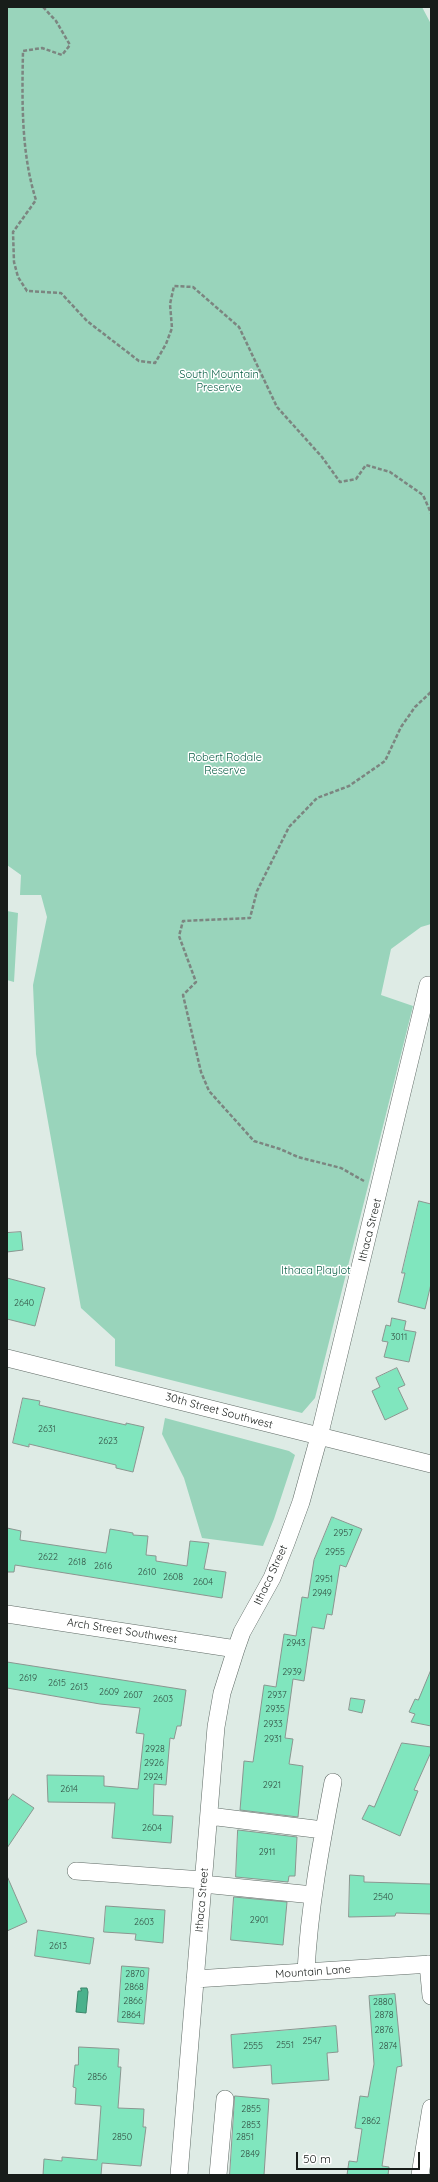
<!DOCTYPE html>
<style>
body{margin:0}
#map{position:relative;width:438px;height:2182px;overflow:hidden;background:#deebe5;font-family:Quicksand,sans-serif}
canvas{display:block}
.frame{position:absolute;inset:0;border:8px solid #181d1a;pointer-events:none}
.scale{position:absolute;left:296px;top:2152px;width:124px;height:18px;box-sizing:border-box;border:2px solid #181d1a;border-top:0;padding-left:5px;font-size:12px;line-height:14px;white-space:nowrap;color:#181d1a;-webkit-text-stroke:3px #fff;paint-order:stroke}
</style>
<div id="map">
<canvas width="438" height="2182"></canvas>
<div class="frame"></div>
<div class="scale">50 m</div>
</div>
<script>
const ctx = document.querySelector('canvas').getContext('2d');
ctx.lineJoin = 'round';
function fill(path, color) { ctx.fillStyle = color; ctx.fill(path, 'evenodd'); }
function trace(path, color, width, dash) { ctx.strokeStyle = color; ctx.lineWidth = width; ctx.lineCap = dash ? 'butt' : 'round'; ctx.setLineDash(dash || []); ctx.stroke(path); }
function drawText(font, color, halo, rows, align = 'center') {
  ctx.font = font + ' Quicksand,sans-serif'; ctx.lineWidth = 3; ctx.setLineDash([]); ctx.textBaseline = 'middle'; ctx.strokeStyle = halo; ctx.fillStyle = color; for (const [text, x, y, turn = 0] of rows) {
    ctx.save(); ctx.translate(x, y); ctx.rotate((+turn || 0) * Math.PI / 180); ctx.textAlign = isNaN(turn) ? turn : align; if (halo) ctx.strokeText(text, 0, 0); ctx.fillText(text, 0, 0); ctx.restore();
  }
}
fill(new Path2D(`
 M 7,7 L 422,7 L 431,24 L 431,924 L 421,927 L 391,949 L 381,995 L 413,1006 L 315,1398 L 302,1413 L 115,1366 L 115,1339 L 81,1308 L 36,1054 L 33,985 L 47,917 L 41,895 L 20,895 L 21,875 L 7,865 Z
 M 7,911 L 18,913 L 14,982 L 7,980 Z
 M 165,1418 L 289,1451 L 295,1455 L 274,1519 L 263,1546 L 202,1538 L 184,1478 L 162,1434 Z`), '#99d4bb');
const water = new Path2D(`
 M 81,1988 L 87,1988 L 88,1992 L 86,2013 L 76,2012 L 78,1991 L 81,1991 Z`);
fill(water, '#4ab18c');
trace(water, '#3b856a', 1);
const building = new Path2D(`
 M 419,1201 L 431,1204 L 431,1284 L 425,1309 L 398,1302 L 405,1273 L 402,1273 Z
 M 21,1232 L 23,1250 L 7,1252 L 7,1233 Z
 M 7,1278 L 45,1288 L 35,1326 L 7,1319 Z
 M 392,1318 L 406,1321 L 404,1330 L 416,1332 L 409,1362 L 384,1357 L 388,1342 L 382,1341 L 386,1325 L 390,1326 Z
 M 397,1368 L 405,1385 L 398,1388 L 408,1409 L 385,1420 L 372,1391 L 380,1387 L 376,1378 Z
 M 23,1398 L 40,1401 L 39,1405 L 126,1425 L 126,1423 L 144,1427 L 133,1472 L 116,1468 L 116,1465 L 29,1444 L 29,1447 L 13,1443 Z
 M 332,1517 L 362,1529 L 346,1567 L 340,1565 L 332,1615 L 327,1614 L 324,1629 L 312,1627 L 304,1681 L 293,1679 L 285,1738 L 293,1739 L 289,1764 L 303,1766 L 298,1817 L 240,1810 L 244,1761 L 253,1762 L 264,1685 L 276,1687 L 284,1634 L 296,1636 L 302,1597 L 308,1598 L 314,1560 Z
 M 7,1528 L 21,1531 L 20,1540 L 106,1553 L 110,1529 L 133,1533 L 133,1535 L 148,1536 L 146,1555 L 156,1556 L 156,1561 L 187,1566 L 190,1541 L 209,1543 L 204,1569 L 226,1572 L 222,1598 L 15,1565 L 14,1572 L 7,1572 Z
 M 7,1662 L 186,1690 L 181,1726 L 177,1726 L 174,1739 L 170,1738 L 166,1785 L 154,1784 L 153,1815 L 173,1816 L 171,1843 L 112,1838 L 115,1803 L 48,1802 L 47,1775 L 104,1776 L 104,1786 L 138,1789 L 144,1734 L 136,1733 L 140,1708 L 100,1704 L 7,1688 Z
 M 431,1670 L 431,1726 L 411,1722 L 415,1714 L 409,1712 L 415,1699 L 418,1700 Z
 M 351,1698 L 365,1700 L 362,1713 L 349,1710 Z
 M 402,1743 L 431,1747 L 431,1752 L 414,1790 L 418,1791 L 400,1836 L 362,1819 L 369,1805 L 374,1807 Z
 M 13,1794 L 34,1808 L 7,1848 L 7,1802 Z
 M 238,1830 L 297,1837 L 295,1876 L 289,1876 L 288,1882 L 236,1877 Z
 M 350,1875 L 364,1876 L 364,1882 L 431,1884 L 431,1914 L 396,1913 L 395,1916 L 349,1917 Z
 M 7,1876 L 27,1922 L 7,1931 Z
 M 234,1897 L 287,1902 L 283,1945 L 231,1940 Z
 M 106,1906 L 165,1910 L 163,1943 L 135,1940 L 136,1934 L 104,1932 Z
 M 38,1930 L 94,1938 L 90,1964 L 35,1956 Z
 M 122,1966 L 149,1968 L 144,2024 L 118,2022 Z
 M 395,1994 L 402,2066 L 397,2067 L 382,2166 L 389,2167 L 388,2175 L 347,2175 L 349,2161 L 357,2162 L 362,2129 L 355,2128 L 360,2096 L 368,2097 L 374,2064 L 369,1996 Z
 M 336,2026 L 338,2052 L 327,2053 L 329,2080 L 272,2084 L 271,2065 L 233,2068 L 231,2035 Z
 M 79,2047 L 119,2049 L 118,2067 L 121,2067 L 118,2108 L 144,2109 L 143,2127 L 146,2127 L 141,2166 L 102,2163 L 101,2175 L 43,2175 L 44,2159 L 62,2161 L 62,2157 L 97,2160 L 101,2106 L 75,2104 L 76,2088 L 73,2087 L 75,2065 L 78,2065 Z
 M 235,2096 L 269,2099 L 264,2175 L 230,2175 Z`);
fill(building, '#80e6be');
trace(building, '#8a9690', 1);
const minor = new Path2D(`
 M 7,1358 L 431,1464
 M 7,1614 L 236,1649
 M 209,1816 L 323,1830
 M 76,1871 L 203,1880
 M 203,1884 L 313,1895
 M 428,1964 L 431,1996
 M 306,1972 C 309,1908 321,1845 333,1782
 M 195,1979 L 431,1964
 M 179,2175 L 216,1727 L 222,1693 L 236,1649 L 242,1632 L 272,1578 L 286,1543 L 301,1502 L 319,1437 L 428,985 L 431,985
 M 218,2175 L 225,2099
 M 420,2175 L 431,2108`);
trace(minor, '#5f6a65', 18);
trace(new Path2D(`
 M 43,7 L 56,21 L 70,45 L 62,55 L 42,48 L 23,51 C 22,100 21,153 36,200 L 13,232 L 14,262 L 18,277 L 27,291 L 61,293 L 87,321 L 139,361 L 155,363 L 166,344 L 172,328 L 170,304 L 174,286 L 193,287 L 239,327 L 277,407 L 322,457 L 340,482 L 356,479 L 366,465 L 390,472 L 423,495 L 431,513
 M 364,1181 L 341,1168 L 298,1157 L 280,1149 L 254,1141 L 209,1091 L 201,1072 L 183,995 L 196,982 L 179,936 L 183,921 L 250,918 L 257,891 L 289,827 L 317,798 L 349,786 L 385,761 L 401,727 L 415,707 L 431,692`), '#7c8580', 2.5, [4, 2]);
trace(minor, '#fff', 17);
drawText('9px', '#324f43', null, [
 ["2640",24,1303],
 ["3011",399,1337],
 ["2631",47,1429],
 ["2623",108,1441],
 ["2957",343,1533],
 ["2955",335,1552],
 ["2622",48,1557],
 ["2618",77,1562],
 ["2616",103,1566],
 ["2610",147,1572],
 ["2608",173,1577],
 ["2951",324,1579],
 ["2604",203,1582],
 ["2949",322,1593],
 ["2943",296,1643],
 ["2939",292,1672],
 ["2619",28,1678],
 ["2615",57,1683],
 ["2613",79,1687],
 ["2609",109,1692],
 ["2607",133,1695],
 ["2937",277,1695],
 ["2603",163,1699],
 ["2935",275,1709],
 ["2933",273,1724],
 ["2931",273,1739],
 ["2928",155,1749],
 ["2926",154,1763],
 ["2924",153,1777],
 ["2921",272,1785],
 ["2614",69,1789],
 ["2604",152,1828],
 ["2911",267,1852],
 ["2540",383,1897],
 ["2901",259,1920],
 ["2603",144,1922],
 ["2613",58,1946],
 ["2870",135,1974],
 ["2868",134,1987],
 ["2866",133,2001],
 ["2880",383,2002],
 ["2864",131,2015],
 ["2878",384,2015],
 ["2876",384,2030],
 ["2547",312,2041],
 ["2551",285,2045],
 ["2555",253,2046],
 ["2874",388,2046],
 ["2856",97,2077],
 ["2855",251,2109],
 ["2862",371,2121],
 ["2853",251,2125],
 ["2850",122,2137],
 ["2851",245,2137],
 ["2849",250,2154]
]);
drawText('11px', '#095e45', '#fff', [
 ["South Mountain",219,375],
 ["Preserve",219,388],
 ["Robert Rodale",225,758],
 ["Reserve",225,771],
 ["Ithaca Playlot",316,1271]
]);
drawText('11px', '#181d1a', '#fff', [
 ["Ithaca Street",370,1230,-76],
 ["30th Street Southwest",219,1411,15],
 ["Ithaca Street",271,1575,-65],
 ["Arch Street Southwest",122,1631,9],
 ["Ithaca Street",202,1900,-85],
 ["Mountain Lane",313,1972,-4]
]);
</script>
